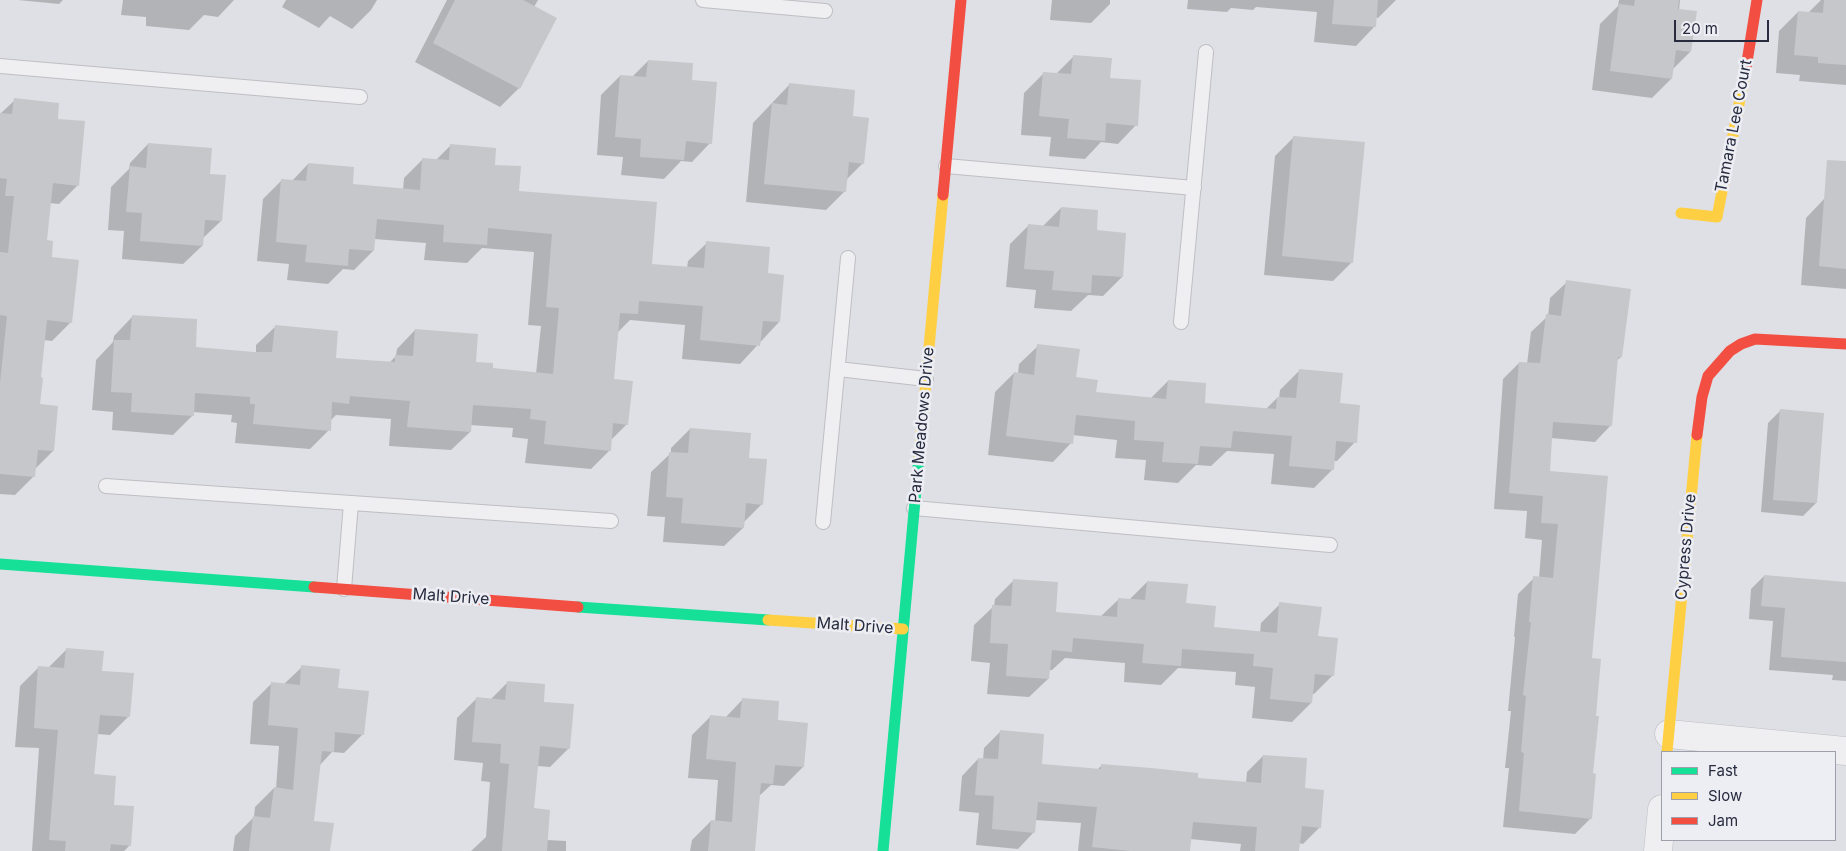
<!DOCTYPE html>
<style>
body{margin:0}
#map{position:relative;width:1846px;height:851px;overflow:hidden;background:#dfe0e5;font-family:Inter,sans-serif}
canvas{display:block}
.legend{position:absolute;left:1661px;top:751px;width:175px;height:90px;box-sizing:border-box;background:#eceef4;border:1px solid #9da0ab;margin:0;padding:6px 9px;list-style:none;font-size:15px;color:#272b3d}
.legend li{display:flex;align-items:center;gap:10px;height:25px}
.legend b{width:25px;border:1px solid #9da0ab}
.scale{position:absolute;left:1674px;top:20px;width:95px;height:22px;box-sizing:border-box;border:2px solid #272b3d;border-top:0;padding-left:6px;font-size:15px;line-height:18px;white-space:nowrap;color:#272b3d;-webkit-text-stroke:4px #eceef4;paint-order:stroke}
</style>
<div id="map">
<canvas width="1846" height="851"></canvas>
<ul class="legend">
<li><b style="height:6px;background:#16e098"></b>Fast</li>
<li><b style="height:6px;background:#ffcf43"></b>Slow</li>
<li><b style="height:6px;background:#f24e42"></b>Jam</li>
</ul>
<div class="scale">20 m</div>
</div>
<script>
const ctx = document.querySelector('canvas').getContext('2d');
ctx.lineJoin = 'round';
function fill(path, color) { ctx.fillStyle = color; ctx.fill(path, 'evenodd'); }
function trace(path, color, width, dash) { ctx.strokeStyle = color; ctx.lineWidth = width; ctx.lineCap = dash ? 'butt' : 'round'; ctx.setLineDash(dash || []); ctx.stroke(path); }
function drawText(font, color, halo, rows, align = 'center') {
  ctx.font = font + ' Inter,sans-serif'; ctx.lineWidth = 5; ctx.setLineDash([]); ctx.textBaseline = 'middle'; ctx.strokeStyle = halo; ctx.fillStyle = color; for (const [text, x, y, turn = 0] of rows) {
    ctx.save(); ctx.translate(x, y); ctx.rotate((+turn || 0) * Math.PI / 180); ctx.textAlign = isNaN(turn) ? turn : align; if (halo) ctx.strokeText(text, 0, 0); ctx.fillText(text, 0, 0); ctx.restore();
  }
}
fill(new Path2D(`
 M 18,0 L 63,0 L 59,4 Z
 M 123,0 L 234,0 L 218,17 L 204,15 L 189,30 L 146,26 L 146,17 L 121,15 Z
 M 286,0 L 377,0 L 371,10 L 352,29 L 330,16 L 319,28 L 282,7 Z
 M 447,0 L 538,0 L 534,7 L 519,88 L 500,107 L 415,62 Z
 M 1052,0 L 1110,0 L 1110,4 L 1091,23 L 1050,20 Z
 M 1188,0 L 1396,0 L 1378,18 L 1375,17 L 1374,27 L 1356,46 L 1314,42 L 1317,12 L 1256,7 L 1253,10 L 1231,8 L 1227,12 L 1187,9 Z
 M 1619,0 L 1680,0 L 1679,11 L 1695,12 L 1690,52 L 1672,70 L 1671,79 L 1652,98 L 1592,90 L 1600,24 L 1618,6 Z
 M 1821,0 L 1846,0 L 1846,85 L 1799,81 L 1800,75 L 1776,73 L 1779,31 L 1798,12 L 1808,13 Z
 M 1073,57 L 1109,79 L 1136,125 L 1118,144 L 1101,142 L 1085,159 L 1049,156 L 1051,137 L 1021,135 L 1024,93 L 1043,74 L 1055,75 Z
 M 648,61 L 690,81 L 710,143 L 692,162 L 681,161 L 664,179 L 621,175 L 623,157 L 597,155 L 601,95 L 620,76 L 632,77 Z
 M 790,84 L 851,118 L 863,163 L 846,180 L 845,191 L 826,210 L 746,202 L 753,123 Z
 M 15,100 L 56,120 L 78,185 L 59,204 L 49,203 L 45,241 L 71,322 L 52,341 L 43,340 L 39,406 L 53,451 L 35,469 L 34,476 L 15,495 L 0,494 L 0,114 Z
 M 1294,137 L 1352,262 L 1333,281 L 1264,275 L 1275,156 Z
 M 148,144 L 208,175 L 221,221 L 202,239 L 202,246 L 183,264 L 122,259 L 124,231 L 108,230 L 111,187 L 129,169 L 130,163 Z
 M 451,145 L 494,166 L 518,192 L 651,265 L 687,268 L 688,261 L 707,243 L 766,274 L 779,322 L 740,364 L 682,359 L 685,325 L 630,320 L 618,332 L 613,380 L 627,424 L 610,441 L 610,450 L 591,469 L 525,463 L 528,439 L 512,437 L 513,428 L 470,425 L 470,432 L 451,450 L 389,446 L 391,419 L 336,415 L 330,421 L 329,430 L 310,449 L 235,443 L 237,423 L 231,422 L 232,415 L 193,412 L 192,416 L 173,435 L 112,430 L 113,412 L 92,410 L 96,360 L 113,342 L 114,336 L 132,317 L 194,348 L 256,353 L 256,345 L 275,327 L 335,359 L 389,363 L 396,356 L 397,349 L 415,330 L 475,363 L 491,369 L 536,374 L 541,326 L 528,325 L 534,252 L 482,248 L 467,263 L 424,260 L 426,243 L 374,239 L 373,251 L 354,270 L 343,269 L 328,284 L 287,280 L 289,264 L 257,261 L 263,199 L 282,180 L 292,181 L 308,164 L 351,185 L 403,190 L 404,178 L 423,159 L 436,160 Z
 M 1824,199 L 1846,201 L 1846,289 L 1801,285 L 1806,218 Z
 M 1061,208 L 1095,231 L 1122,277 L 1103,296 L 1088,295 L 1071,311 L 1034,308 L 1036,290 L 1006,287 L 1010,244 L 1029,225 L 1043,226 Z
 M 1567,282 L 1621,357 L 1616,361 L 1611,425 L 1595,442 L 1551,438 L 1549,472 L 1590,660 L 1592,774 L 1591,818 L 1575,834 L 1503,827 L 1509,768 L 1505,768 L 1511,711 L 1508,711 L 1515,637 L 1514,637 L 1518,594 L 1534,578 L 1539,578 L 1542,540 L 1525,538 L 1527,511 L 1494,509 L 1503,379 L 1519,363 L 1527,364 L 1531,332 L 1548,316 L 1550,298 Z
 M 1038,346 L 1095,394 L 1151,398 L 1168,381 L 1204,404 L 1266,409 L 1277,398 L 1279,398 L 1280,390 L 1299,371 L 1339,404 L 1355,442 L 1337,461 L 1333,461 L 1333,469 L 1314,488 L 1271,484 L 1274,454 L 1227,451 L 1211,466 L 1196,465 L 1178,483 L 1144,480 L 1146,460 L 1115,458 L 1117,440 L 1072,435 L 1071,443 L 1053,462 L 988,455 L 995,392 L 1014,373 L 1018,374 L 1019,364 Z
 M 1781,410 L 1816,503 L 1803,516 L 1761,512 L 1768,423 Z
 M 690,429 L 748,459 L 762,504 L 743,523 L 743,528 L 724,546 L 663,542 L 665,517 L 647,516 L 651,472 L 671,453 L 671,448 Z
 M 1764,576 L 1846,584 L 1846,681 L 1832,680 L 1833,675 L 1769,670 L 1773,621 L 1749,619 L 1751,589 Z
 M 1014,580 L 1055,614 L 1100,617 L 1119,599 L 1129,600 L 1147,582 L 1185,605 L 1213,628 L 1260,633 L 1261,623 L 1280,604 L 1317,637 L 1333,675 L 1314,694 L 1312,694 L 1311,703 L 1292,722 L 1252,718 L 1255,687 L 1235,685 L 1236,672 L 1178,668 L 1161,685 L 1124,682 L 1125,663 L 1065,658 L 1052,670 L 1049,670 L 1048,679 L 1029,697 L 987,694 L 990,663 L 971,661 L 974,625 L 994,606 L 995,599 Z
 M 66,650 L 101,672 L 129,716 L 110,735 L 97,734 L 92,775 L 112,806 L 130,845 L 124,851 L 32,851 L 39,748 L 15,747 L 20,686 L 39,667 L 48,668 Z
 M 302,667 L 336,689 L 363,734 L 344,753 L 332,752 L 320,765 L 312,822 L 329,851 L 233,851 L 235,836 L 254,817 L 255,807 L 274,788 L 276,789 L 279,746 L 250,744 L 253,702 L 272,683 L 284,684 Z
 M 507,683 L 543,703 L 569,748 L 550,767 L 537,766 L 532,809 L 547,840 L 566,841 L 566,851 L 471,851 L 486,837 L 490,782 L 481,781 L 483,763 L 454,760 L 457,718 L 476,699 L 490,700 Z
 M 742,700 L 777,721 L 803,767 L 784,786 L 771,785 L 758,797 L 753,851 L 690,851 L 692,840 L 711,821 L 715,822 L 718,780 L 688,778 L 692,735 L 711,716 L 725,718 Z
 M 1001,731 L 1040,765 L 1097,770 L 1102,765 L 1196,779 L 1246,783 L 1247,772 L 1263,756 L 1303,790 L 1320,827 L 1303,844 L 1299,843 L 1298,851 L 1240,851 L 1241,844 L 1190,839 L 1189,851 L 1078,851 L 1081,823 L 1035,820 L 1034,832 L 1018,849 L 976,845 L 979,813 L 959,811 L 962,776 L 978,759 L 983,760 L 984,748 Z`), '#0003');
fill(new Path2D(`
 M 455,0 L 523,0 L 557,18 L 520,89 L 433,43 Z
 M 1334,0 L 1378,0 L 1376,27 L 1332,24 Z
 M 1635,0 L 1679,0 L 1678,9 L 1697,11 L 1691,52 L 1676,50 L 1672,79 L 1610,71 L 1619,4 L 1634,6 Z
 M 1824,0 L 1846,0 L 1846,65 L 1818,63 L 1818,57 L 1794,55 L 1798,11 L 1823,13 Z
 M 1073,55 L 1112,58 L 1110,78 L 1141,80 L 1138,126 L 1106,123 L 1105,141 L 1067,138 L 1069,119 L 1039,116 L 1043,72 L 1071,74 Z
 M 648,60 L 693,63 L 692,80 L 717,82 L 712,144 L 686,141 L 684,160 L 640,157 L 641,139 L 615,137 L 620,75 L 646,77 Z
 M 789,83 L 855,90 L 853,116 L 869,118 L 864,164 L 849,162 L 846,192 L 764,184 L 772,103 L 787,105 Z
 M 14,98 L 59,103 L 58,119 L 85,121 L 79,186 L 53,183 L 47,240 L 53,241 L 52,257 L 79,260 L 72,323 L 47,320 L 41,377 L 43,378 L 40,404 L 58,406 L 54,451 L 38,450 L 35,477 L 0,474 L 0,383 L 7,316 L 0,315 L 0,252 L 8,253 L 14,196 L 5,196 L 7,179 L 0,178 L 0,113 L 12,114 Z
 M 1293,136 L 1365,142 L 1353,263 L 1282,256 Z
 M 148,143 L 212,148 L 210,174 L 226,175 L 222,221 L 205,220 L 203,246 L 140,241 L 142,213 L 126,212 L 130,166 L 146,168 Z
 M 450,144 L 496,148 L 495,165 L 521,166 L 519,191 L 657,202 L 652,264 L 704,268 L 706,241 L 770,247 L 768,273 L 784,275 L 780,322 L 763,321 L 760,346 L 700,340 L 703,306 L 639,301 L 638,314 L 620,313 L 614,379 L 633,381 L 628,425 L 613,423 L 611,451 L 544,444 L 546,421 L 530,419 L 531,409 L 473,405 L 471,432 L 407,427 L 410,401 L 350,396 L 349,404 L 332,402 L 331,431 L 253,424 L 255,404 L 250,404 L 250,397 L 195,393 L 194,416 L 131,412 L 132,393 L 111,392 L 114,340 L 130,340 L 132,315 L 197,319 L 196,347 L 254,352 L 272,352 L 275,325 L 338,331 L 336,358 L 395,362 L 395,355 L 413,356 L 415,329 L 478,334 L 476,362 L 493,363 L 493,368 L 553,374 L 559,308 L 546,307 L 552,234 L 488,228 L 487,245 L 443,242 L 444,225 L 377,219 L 374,251 L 349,249 L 348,266 L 305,262 L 307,245 L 276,242 L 281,179 L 306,181 L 308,163 L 354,167 L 353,184 L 420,190 L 422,158 L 449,160 Z
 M 1827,160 L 1846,161 L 1846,269 L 1819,266 Z
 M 1061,207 L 1098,210 L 1097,230 L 1126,233 L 1123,277 L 1092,275 L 1091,293 L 1052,290 L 1054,271 L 1024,269 L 1028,224 L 1059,227 Z
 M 1566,280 L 1631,289 L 1622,357 L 1618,357 L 1612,426 L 1553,422 L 1550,471 L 1608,476 L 1592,658 L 1601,659 L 1596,716 L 1599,716 L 1593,773 L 1596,774 L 1592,819 L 1519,811 L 1524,753 L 1521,752 L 1526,696 L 1523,695 L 1531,622 L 1529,622 L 1533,576 L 1553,578 L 1558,524 L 1541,523 L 1543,496 L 1509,493 L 1519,362 L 1540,363 L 1546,314 L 1561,316 Z
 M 1037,344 L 1080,349 L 1076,377 L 1098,380 L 1096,392 L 1166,399 L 1168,380 L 1206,383 L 1205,403 L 1276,409 L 1277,397 L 1296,398 L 1299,369 L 1343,373 L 1340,403 L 1360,405 L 1357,443 L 1336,441 L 1334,470 L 1289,466 L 1292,436 L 1233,431 L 1231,448 L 1200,446 L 1198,464 L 1162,462 L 1164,442 L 1134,440 L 1135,421 L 1076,415 L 1073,444 L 1006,436 L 1014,372 L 1034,375 Z
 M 1780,409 L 1824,413 L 1817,503 L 1773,500 Z
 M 690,428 L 751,433 L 749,458 L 767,459 L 763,505 L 746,503 L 744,528 L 681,523 L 683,498 L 666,497 L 669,452 L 688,453 Z
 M 1764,575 L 1846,582 L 1846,662 L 1781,657 L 1785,608 L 1761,606 Z
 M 1013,579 L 1058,582 L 1056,612 L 1117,617 L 1118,598 L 1145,600 L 1147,581 L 1188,584 L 1186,603 L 1216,606 L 1214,627 L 1277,633 L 1279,602 L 1322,607 L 1318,636 L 1338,638 L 1334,676 L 1315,674 L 1312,703 L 1270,699 L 1273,668 L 1253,666 L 1254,654 L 1182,649 L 1181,666 L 1142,663 L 1144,644 L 1073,638 L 1072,652 L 1052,650 L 1049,679 L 1006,676 L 1008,644 L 990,643 L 992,605 L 1011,606 Z
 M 66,648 L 104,651 L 102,671 L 134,673 L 130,717 L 100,715 L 94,774 L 116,776 L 114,805 L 134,806 L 131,846 L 111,844 L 110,851 L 65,851 L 66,841 L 49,840 L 58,730 L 34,728 L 38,666 L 64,668 Z
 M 301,665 L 340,669 L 338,688 L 369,691 L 364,735 L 335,732 L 334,752 L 322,751 L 314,821 L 334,823 L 330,851 L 249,851 L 253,816 L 270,818 L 274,787 L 293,790 L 298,728 L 268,725 L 271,682 L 300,685 Z
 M 507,681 L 545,684 L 544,702 L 574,704 L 570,749 L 540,746 L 534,808 L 550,810 L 547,851 L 502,851 L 509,764 L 500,763 L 501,744 L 472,742 L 476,697 L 505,700 Z
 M 742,698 L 779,701 L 778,720 L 808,723 L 804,767 L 775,765 L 773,784 L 761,783 L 755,851 L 708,851 L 711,820 L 732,822 L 736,762 L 706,759 L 710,715 L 740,718 Z
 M 1000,730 L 1044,734 L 1042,764 L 1101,769 L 1101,764 L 1151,768 L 1198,773 L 1198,778 L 1261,783 L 1263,755 L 1307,758 L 1305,788 L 1324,790 L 1321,828 L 1302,826 L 1299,851 L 1255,851 L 1257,827 L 1193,822 L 1190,851 L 1130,851 L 1092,847 L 1097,807 L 1038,802 L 1035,833 L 992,829 L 994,796 L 975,795 L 978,758 L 998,759 Z`), '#c5c7cb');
const lane = new Path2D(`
 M 703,0 L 825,11
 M 0,66 L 360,97
 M 946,166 L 1194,188
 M 1181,322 L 1206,52
 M 838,369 L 926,379
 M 106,486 L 611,521
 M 914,508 L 1330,545
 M 823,522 L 848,258
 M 344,589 L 351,503`);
const street = new Path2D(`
 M 1669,734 L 1846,751
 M 1658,851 L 1662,809`);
trace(lane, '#bebec3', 16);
trace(street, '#bebec3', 29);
trace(lane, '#efeff1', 14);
trace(street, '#efeff1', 28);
trace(new Path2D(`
 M 0,564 L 314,587
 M 578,607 L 768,620
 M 883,851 L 919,457`), '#16e098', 11);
trace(new Path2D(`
 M 1681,213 L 1717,217 L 1746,68
 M 919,457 L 943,195
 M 768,620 L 903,629
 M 1667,752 L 1697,435`), '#ffcf43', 11);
trace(new Path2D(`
 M 1746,68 L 1757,0
 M 943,195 L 961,0
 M 1697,435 L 1702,397 L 1708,376 L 1730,351 L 1741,344 L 1755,339 L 1846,344
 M 314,587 L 578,607`), '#f24e42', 11);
drawText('16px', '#272b3d', '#eceef4', [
 ["Tamara Lee Court",1734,126,-79],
 ["Park Meadows Drive",922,425,-85],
 ["Cypress Drive",1686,547,-85],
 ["Malt Drive",451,597,4],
 ["Malt Drive",855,626,4]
]);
</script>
